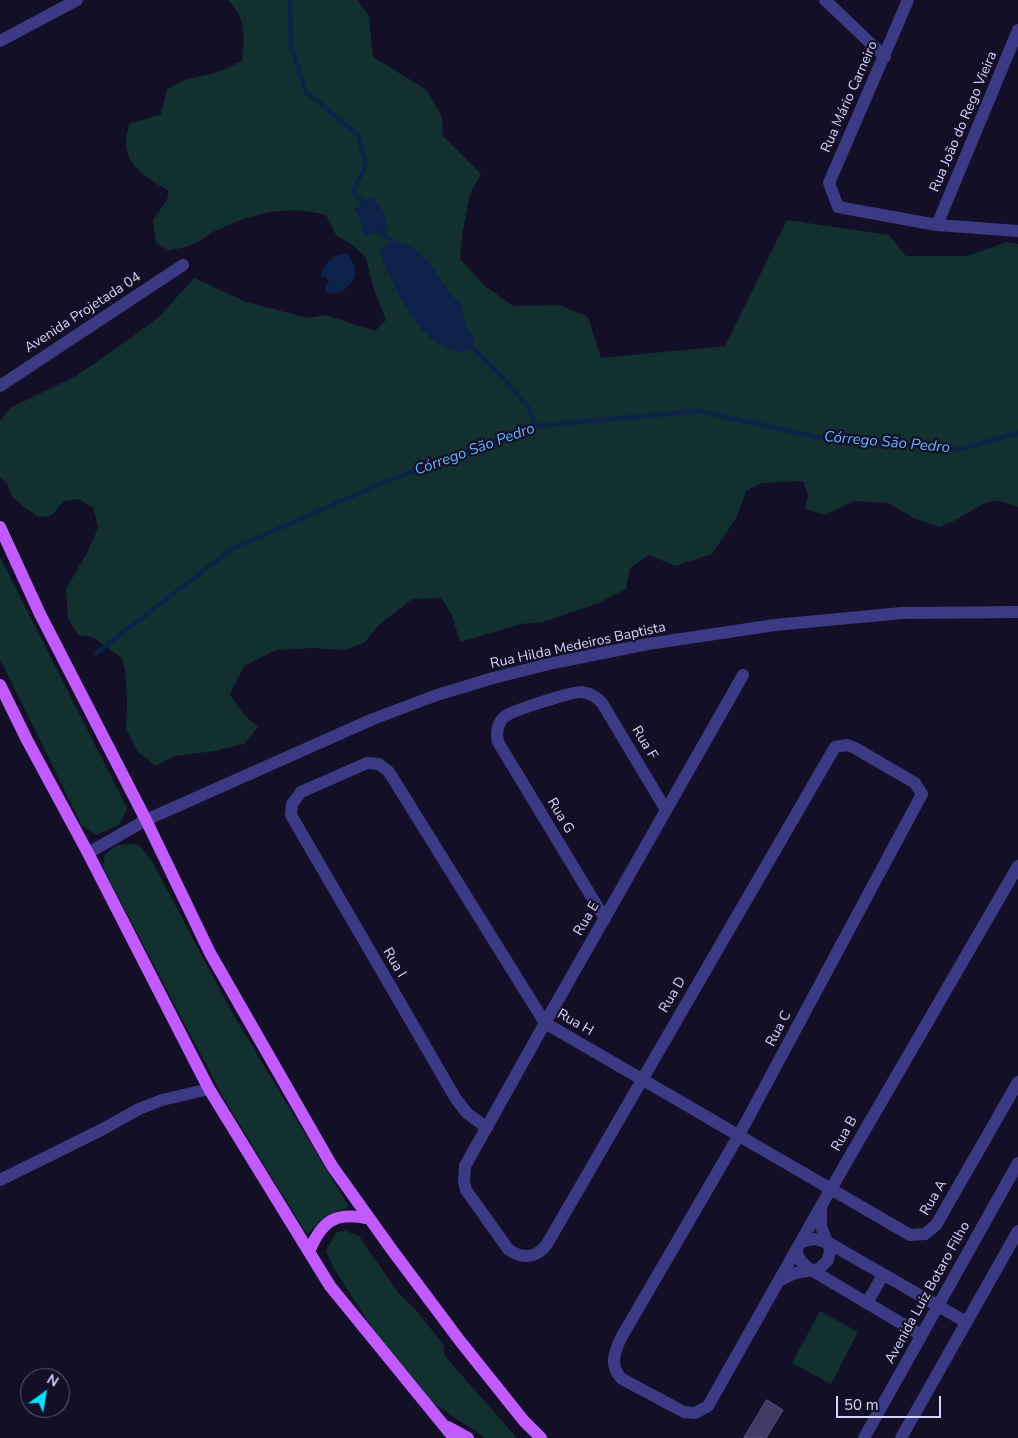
<!DOCTYPE html>
<meta charset="utf-8">
<style>
body{margin:0}
#map{position:relative;width:1018px;height:1438px;overflow:hidden;background:#130f26;font-family:"Nunito Sans",sans-serif}
canvas{display:block}
.north{position:absolute;left:20px;top:1368px;width:50px;height:50px;box-sizing:border-box;background:#130f26;border:1px solid #625e7d;border-radius:50%;rotate:32deg;font-size:14px;font-weight:700;line-height:20px;text-align:center;color:#d9d4ff}
.north::after{content:'';display:block;margin:auto;width:18px;height:22px;background:#00e5ff;clip-path:polygon(50% 0,100% 100%,50% 72%,0 100%)}
.scale{position:absolute;left:836px;top:1396px;width:105px;height:22px;box-sizing:border-box;border:2px solid #d9d4ff;border-top:0;padding-left:6px;font-size:15px;line-height:18px;white-space:nowrap;color:#d9d4ff;-webkit-text-stroke:4px #130f26;paint-order:stroke}
</style>
<div id="map">
<canvas width="1018" height="1438"></canvas>
<div class="north">N</div>
<div class="scale">50 m</div>
</div>
<script>
const ctx = document.querySelector('canvas').getContext('2d');
ctx.lineJoin = 'round';
function fill(path, color) { ctx.fillStyle = color; ctx.fill(path, 'evenodd'); }
function trace(path, color, width, dash) { ctx.strokeStyle = color; ctx.lineWidth = width; ctx.lineCap = dash ? 'butt' : 'round'; ctx.setLineDash(dash || []); ctx.stroke(path); }
function drawText(font, color, halo, rows, align = 'center') {
  ctx.font = font + ' "Nunito Sans",sans-serif'; ctx.lineWidth = 4.5; ctx.setLineDash([]); ctx.textBaseline = 'middle'; ctx.strokeStyle = halo; ctx.fillStyle = color; for (const [text, x, y, turn = 0] of rows) {
    ctx.save(); ctx.translate(x, y); ctx.rotate((+turn || 0) * Math.PI / 180); ctx.textAlign = isNaN(turn) ? turn : align; if (halo) ctx.strokeText(text, 0, 0); ctx.fillText(text, 0, 0); ctx.restore();
  }
}
fill(new Path2D(`
 M 228,0 L 357,0 L 369,16 L 373,57 L 427,90 L 442,117 L 443,136 L 481,174 L 470,194 L 463,230 L 460,259 L 485,286 L 513,306 L 559,305 L 588,317 L 601,358 L 725,346 L 787,220 L 889,235 L 906,256 L 967,256 L 1007,242 L 1018,244 L 1018,507 C 991,494 984,504 961,517 C 954,521 947,524 939,527 L 914,518 L 888,503 L 854,501 L 825,515 L 805,509 L 808,495 L 803,481 L 762,483 L 747,490 L 736,518 L 712,554 L 675,566 L 649,555 L 630,568 L 626,589 L 596,604 L 543,622 L 521,624 L 460,642 L 452,615 L 441,598 L 412,599 L 379,625 L 364,643 L 344,650 L 313,648 L 276,650 L 244,666 L 230,694 L 245,716 L 258,727 L 244,744 L 215,751 L 174,756 L 156,766 L 138,752 L 126,729 L 127,702 L 125,669 L 122,658 L 93,637 L 78,635 L 68,619 L 66,589 L 88,551 L 98,528 L 94,509 L 79,499 L 64,501 L 51,516 L 38,517 L 13,498 L 6,482 L 0,477 L 0,421 L 10,408 L 76,376 L 118,347 L 159,317 L 194,278 L 246,302 L 308,318 L 326,315 L 375,331 L 386,320 L 373,287 L 366,258 L 354,246 L 336,235 L 326,215 C 285,204 253,213 215,231 C 208,234 203,240 196,243 C 188,247 178,248 170,251 L 156,243 L 153,220 L 167,200 L 169,191 C 150,180 127,168 126,144 C 126,137 128,130 129,124 L 161,114 L 167,89 L 187,79 L 216,73 L 242,61 C 244,37 247,19 228,0 Z
 M 0,557 L 127,808 L 120,824 L 97,835 L 82,826 L 0,659 Z
 M 138,844 L 152,861 L 230,1009 L 349,1207 L 325,1216 L 307,1235 L 223,1097 L 103,868 L 105,854 L 117,845 Z
 M 346,1231 L 359,1236 L 399,1294 L 414,1308 L 444,1345 L 444,1355 L 517,1438 L 486,1438 L 431,1402 L 377,1335 L 333,1267 L 326,1251 L 336,1232 Z
 M 820,1311 L 858,1332 L 831,1384 L 792,1363 Z`), '#12302f');
fill(new Path2D(`
 M 373,197 L 385,214 L 388,230 C 379,232 372,235 363,235 L 359,217 L 354,209 L 363,201 Z
 M 394,241 C 424,245 436,275 453,297 L 460,302 L 466,324 L 473,337 L 472,348 L 457,352 C 445,347 433,342 424,332 C 410,319 384,269 380,250 Z
 M 342,254 L 348,254 C 351,259 354,264 355,269 C 357,285 340,296 326,293 L 326,286 L 329,281 L 325,276 L 323,277 L 321,275 C 323,265 332,256 342,254 Z`), '#0c2248');
trace(new Path2D(`
 M 290,0 L 291,45 L 306,92 L 358,135 L 366,165 L 353,191 L 365,205
 M 377,227 C 381,235 391,238 397,245
 M 469,344 L 503,378 L 528,407 L 536,426
 M 96,653 L 232,549 L 387,481 L 536,426 L 698,411 L 817,437 L 961,449 L 1018,433`), '#0c2248', 4.5);
trace(new Path2D(`
 M 825,0 L 885,57
 M 908,0 L 829,183 L 838,207 L 937,225 L 1018,231
 M 0,41 L 77,0
 M 937,225 L 1018,30
 M 0,386 L 183,265
 M 743,675 L 545,1023 L 465,1166 L 464,1181 L 466,1190 L 508,1249 C 522,1260 537,1258 547,1244 L 835,747 L 847,745 L 855,748 L 915,783 L 922,794 L 739,1135 L 621,1338 C 614,1353 609,1366 622,1379 L 684,1412 L 695,1413 L 708,1406 L 821,1206 L 1018,866
 M 88,853 L 146,820 L 373,719 L 437,695 L 493,678 L 553,663 L 648,644 L 775,625 L 902,613 L 1018,612
 M 605,919 L 498,742 C 496,733 497,724 504,717 C 511,711 573,691 582,692 C 590,693 597,697 602,703 L 666,810
 M 487,1128 L 467,1113 L 456,1099 L 291,815 L 292,804 L 301,792 L 367,763 L 379,764 L 389,772 L 545,1023 L 910,1235 L 925,1234 L 936,1225 L 1018,1082
 M 0,1180 L 103,1129 L 139,1109 L 162,1100 L 209,1089
 M 801,1242 L 815,1239 L 829,1243 L 966,1322
 M 796,1251 L 800,1260 L 808,1268 L 921,1335
 M 779,1281 L 795,1273 L 819,1269 L 828,1260 L 830,1250 L 821,1226 L 821,1208
 M 867,1303 L 883,1275
 M 864,1438 L 1018,1163
 M 901,1438 L 1018,1231`), '#3d3a85', 12);
trace(new Path2D(`
 M 0,527 L 40,614 L 146,820 L 210,953 L 332,1166 L 392,1250 L 460,1341 L 524,1421 L 541,1438
 M 0,685 L 27,740 L 88,853 L 209,1089 L 330,1286 L 454,1438
 M 309,1252 C 322,1220 336,1211 370,1219
 M 448,1427 L 468,1438`), '#c25bff', 12);
fill(new Path2D(`
 M 767,1400 L 766,1438 L 744,1438 L 762,1408 Z`), '#312854');
const building = new Path2D(`
 M 767,1400 L 783,1410 L 766,1438 L 744,1438 Z`);
fill(building, '#433a66');
trace(building, '#5a527e', 1);
drawText('14px', '#d9d4ff', '#130f26', [
 ["Rua Mário Carneiro",850,97,-66],
 ["Rua João do Rego Vieira",964,122,-67],
 ["Avenida Projetada 04",83,313,-33],
 ["Rua Hilda Medeiros Baptista",578,646,-12],
 ["Rua F",644,743,59],
 ["Rua G",560,816,59],
 ["Rua E",587,919,-60],
 ["Rua I",394,963,60],
 ["Rua D",673,995,-60],
 ["Rua H",575,1023,30],
 ["Rua C",779,1029,-62],
 ["Rua B",845,1134,-60],
 ["Rua A",934,1198,-60],
 ["Avenida Luiz Botaro Filho",928,1293,-61]
]);
drawText('italic 15px', '#62b6ff', '#130f26', [
 ["Córrego São Pedro",887,443,5],
 ["Córrego São Pedro",475,450,-20]
]);
</script>
